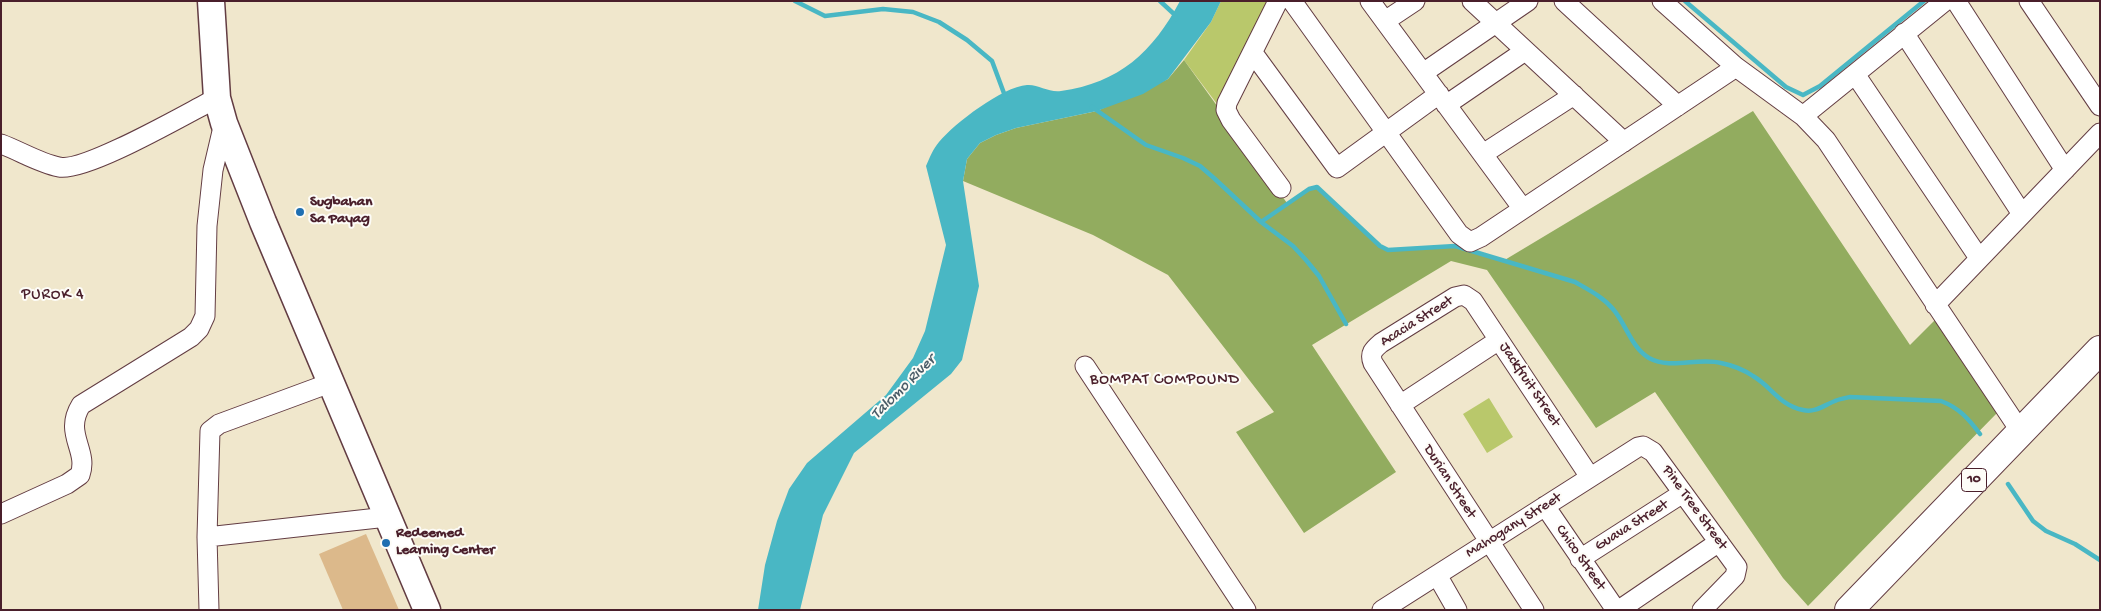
<!DOCTYPE html>
<style>
body{margin:0}
#map{position:relative;width:2101px;height:611px;overflow:hidden;background:#f0e7cc;font-family:"Gochi Hand",sans-serif}
canvas{display:block}
.frame{position:absolute;inset:0;border:2px solid #4a1f2b;pointer-events:none}
</style>
<div id="map">
<canvas width="2101" height="611"></canvas>
<div class="frame"></div>
</div>
<script>
const ctx = document.querySelector('canvas').getContext('2d');
ctx.lineJoin = 'round';
function fill(path, color) { ctx.fillStyle = color; ctx.fill(path, 'evenodd'); }
function trace(path, color, width, dash) { ctx.strokeStyle = color; ctx.lineWidth = width; ctx.lineCap = dash ? 'butt' : 'round'; ctx.setLineDash(dash || []); ctx.stroke(path); }
function drawText(font, color, halo, rows, align = 'center') {
  ctx.font = font + ' "Gochi Hand",sans-serif'; ctx.lineWidth = 4; ctx.setLineDash([]); ctx.textBaseline = 'middle'; ctx.strokeStyle = halo; ctx.fillStyle = color; for (const [text, x, y, turn = 0] of rows) {
    ctx.save(); ctx.translate(x, y); ctx.rotate((+turn || 0) * Math.PI / 180); ctx.textAlign = isNaN(turn) ? turn : align; if (halo) ctx.strokeText(text, 0, 0); ctx.fillText(text, 0, 0); ctx.restore();
  }
}
fill(new Path2D(`
 M 1221,1 L 1272,1 L 1220,108 L 1184,60 L 1211,22 Z
 M 1489,398 L 1513,437 L 1487,453 L 1463,414 Z`), '#b9c86b');
fill(new Path2D(`
 M 1184,60 L 1287,203 L 1309,189 L 1317,187 L 1380,246 L 1388,250 L 1455,246 L 1478,252 L 1503,261 L 1753,111 L 1910,345 L 1935,320 L 1997,413 L 1808,606 L 1783,578 L 1655,392 L 1596,428 L 1487,270 L 1451,261 L 1312,345 L 1396,472 L 1304,533 L 1236,432 L 1274,412 L 1168,275 L 1093,235 L 963,181 L 967,159 L 980,143 L 996,135 L 1016,128 L 1097,111 L 1168,79 Z`), '#92ac5f');
fill(new Path2D(`
 M 1180,1 L 1221,1 L 1211,22 L 1168,79 L 1143,94 L 1097,111 L 1016,128 L 996,135 L 980,143 L 967,159 L 963,181 L 979,286 L 962,360 L 951,374 L 854,453 L 823,515 L 800,610 L 758,610 L 765,565 L 777,521 L 789,489 L 807,463 L 886,395 L 913,358 L 925,331 L 946,245 L 926,166 C 930,157 933,149 939,142 C 955,123 1002,87 1027,85 C 1038,84 1049,93 1061,91 C 1119,83 1153,52 1180,1 Z`), '#49b7c4');
trace(new Path2D(`
 M 795,1 L 825,16 L 883,9 L 913,12 L 939,22 L 967,40 L 992,61 L 1005,96
 M 1160,1 L 1174,14 L 1176,19
 M 1685,1 L 1786,87 L 1803,95 L 1820,86 L 1924,1
 M 1092,107 L 1146,145 L 1183,158 L 1200,166 L 1215,179 L 1261,222 L 1293,246 L 1306,260 L 1319,276 L 1346,324
 M 1261,222 L 1309,189 L 1317,187 L 1380,246 L 1388,250 L 1455,246 L 1575,282 C 1589,290 1603,297 1613,309 C 1626,324 1631,347 1649,358 C 1671,370 1698,357 1721,363 C 1731,365 1744,370 1753,376 C 1772,387 1779,405 1803,410 C 1816,413 1824,405 1835,401 C 1839,399 1845,398 1850,397 L 1941,401 C 1959,408 1968,418 1980,434
 M 2008,484 L 2033,521 L 2046,531 L 2075,544 L 2100,560`), '#49b7c4', 4.5);
fill(new Path2D(`
 M 366,534 L 399,610 L 343,610 L 319,554 Z`), '#dcb98b');
const street = new Path2D(`
 M 1278,1 L 1227,103 L 1226,110 L 1231,120 L 1281,188
 M 1292,1 L 1459,234 L 1470,242 L 1481,237 L 1736,67
 M 1370,1 L 1523,209
 M 1472,1 L 1624,142
 M 1564,1 L 1678,106
 M 1662,1 L 1736,67 L 1803,116 L 1826,140 L 2021,432
 M 1956,1 L 2065,170
 M 2029,1 L 2100,106
 M 1385,21 L 1415,1
 M 1904,33 L 2022,214
 M 1253,53 L 1337,168 L 1439,94
 M 1423,73 L 1528,1
 M 1855,74 L 1979,258
 M 1446,105 L 1525,51
 M 1803,116 L 1945,1
 M 1,144 C 20,151 39,163 59,167 C 85,173 189,112 217,98
 M 1483,154 L 1574,95
 M 1935,305 L 2100,133
 M 1085,366 L 1246,610
 M 1400,405 L 1499,340
 M 1545,506 L 1616,610
 M 1,514 L 67,484 L 80,475 C 89,450 63,434 81,405 L 191,337 L 199,329 L 205,316 L 207,226 L 213,170 L 224,123
 M 207,537 L 387,517
 M 1580,559 L 1683,493
 M 1437,575 L 1457,610
 M 209,610 L 207,537 L 210,431 L 219,424 L 330,383
 M 1382,610 L 1638,447 L 1643,446 L 1653,452 L 1737,567 L 1735,576 L 1702,610
 M 1534,610 L 1373,363 C 1369,353 1374,349 1381,343 L 1455,297 L 1464,295 L 1473,301 L 1590,477
 M 1619,610 L 1719,542`);
const secondary = new Path2D(`
 M 211,1 L 217,98 L 224,123 L 263,222 L 427,610`);
const highway = new Path2D(`
 M 1849,610 L 2100,350`);
trace(street, '#633d43', 21);
trace(secondary, '#633d43', 29);
trace(highway, '#633d43', 30);
trace(street, '#fff', 19);
trace(secondary, '#fff', 26);
trace(highway, '#fff', 28);
for (const [x, y, r, color] of [
 [300,212,5,"#1f6fb2"],
 [386,543,5,"#1f6fb2"]
]) { const dot = new Path2D(); dot.arc(x, y, r, 0, 2 * Math.PI); ctx.fillStyle = color; ctx.fill(dot); trace(dot, '#fdfcf7', 2); }
for (const [x, y, w] of [
 [1974,480,25]
]) { const box = new Path2D(); box.roundRect(x - w / 2, y - 11.5, w, 23, 4); ctx.fillStyle = '#fdfcf7'; ctx.fill(box); trace(box, '#4a1f2b', 1); }
drawText('bold 14px', '#4a1f2b', null, [
 ["10",1974,480]
]);
drawText('bold 15px', '#4a1f2b', '#fdfcf7', [
 ["Sugbahan",310,203],
 ["Sa Payag",310,220],
 ["Redeemed",396,534],
 ["Learning Center",396,551]
], 'left');
drawText('15px', '#4a1f2b', '#fdfcf7', [
 ["Acacia Street",1417,322,-32],
 ["Jackfruit Street",1529,385,56],
 ["Durian Street",1449,482,57],
 ["Pine Tree Street",1694,508,54],
 ["Mahogany Street",1514,526,-32],
 ["Guava Street",1632,526,-32],
 ["Chico Street",1580,558,55]
]);
ctx.letterSpacing = '1px';
drawText('16px', '#4a1f2b', '#fdfcf7', [
 ["PUROK 4",53,296],
 ["BOMPAT COMPOUND",1165,381]
]);
ctx.letterSpacing = '0px';
drawText('italic 16px', '#4a5c68', '#fdfcf7', [
 ["Talomo River",904,388,-45]
]);
</script>
